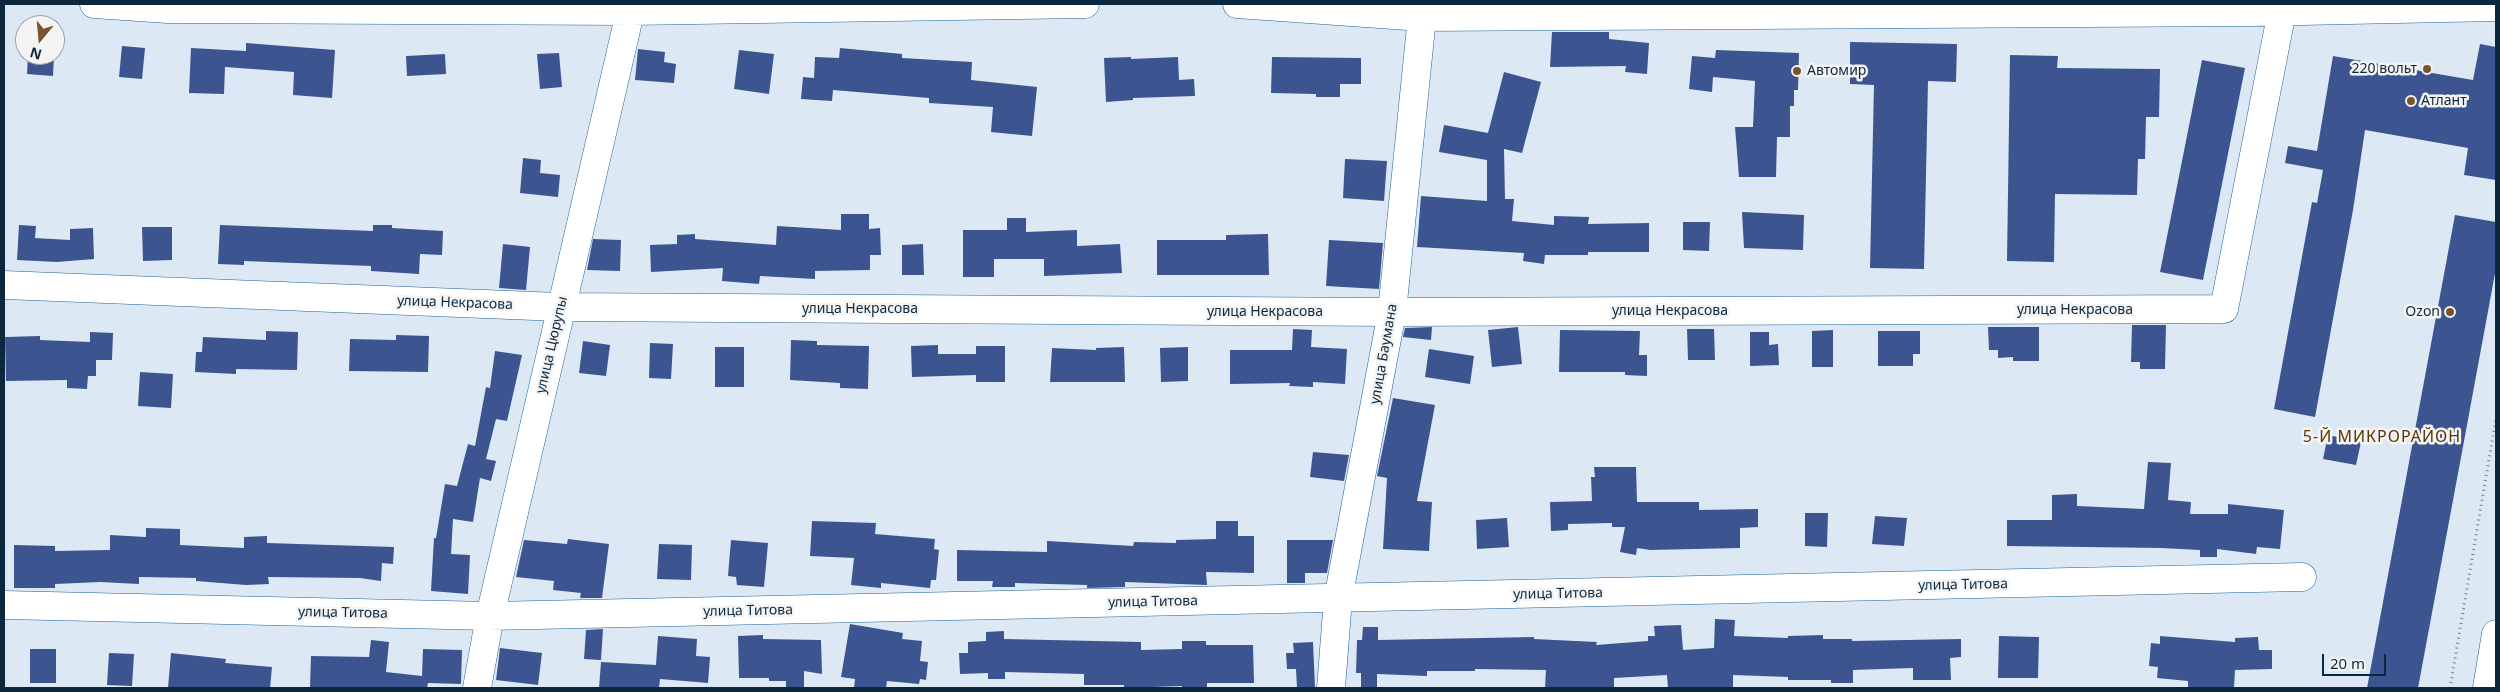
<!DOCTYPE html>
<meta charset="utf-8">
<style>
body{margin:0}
#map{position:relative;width:2500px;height:692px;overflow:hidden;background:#dce9f5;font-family:"Noto Sans",sans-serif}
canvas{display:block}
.frame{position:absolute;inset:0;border:5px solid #0b283f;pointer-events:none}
.north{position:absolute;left:15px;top:15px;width:50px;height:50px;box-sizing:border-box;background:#f4f4f4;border:1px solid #97a2ac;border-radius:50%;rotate:197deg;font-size:14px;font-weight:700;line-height:20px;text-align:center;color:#0b283f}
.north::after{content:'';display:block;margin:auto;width:18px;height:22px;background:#78542e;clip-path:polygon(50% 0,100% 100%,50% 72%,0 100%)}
.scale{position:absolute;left:2322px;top:654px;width:64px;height:22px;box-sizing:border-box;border:2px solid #0b283f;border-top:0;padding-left:6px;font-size:15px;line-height:18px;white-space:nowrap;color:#0b283f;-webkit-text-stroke:4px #f4f4f4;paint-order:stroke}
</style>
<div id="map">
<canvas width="2500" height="692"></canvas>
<div class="frame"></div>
<div class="north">N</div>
<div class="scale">20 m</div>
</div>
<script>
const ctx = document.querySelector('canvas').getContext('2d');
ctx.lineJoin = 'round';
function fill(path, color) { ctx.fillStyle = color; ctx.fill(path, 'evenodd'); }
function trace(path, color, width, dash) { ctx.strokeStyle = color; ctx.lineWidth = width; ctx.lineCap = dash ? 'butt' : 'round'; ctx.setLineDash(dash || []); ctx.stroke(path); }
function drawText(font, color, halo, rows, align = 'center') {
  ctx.font = font + ' "Noto Sans",sans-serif'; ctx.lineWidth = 5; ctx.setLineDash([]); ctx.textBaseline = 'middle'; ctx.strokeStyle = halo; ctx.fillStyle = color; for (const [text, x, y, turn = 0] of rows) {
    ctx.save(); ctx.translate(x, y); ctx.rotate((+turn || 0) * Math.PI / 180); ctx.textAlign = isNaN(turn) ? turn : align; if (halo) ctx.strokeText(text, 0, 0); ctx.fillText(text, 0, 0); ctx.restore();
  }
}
fill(new Path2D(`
 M 1552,32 L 1609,32 L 1609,39 L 1649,43 L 1647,74 L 1625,72 L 1626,66 L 1550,67 Z
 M 1850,42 L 1957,44 L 1956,82 L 1928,81 L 1924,269 L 1870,268 L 1874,85 L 1850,84 Z
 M 246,43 L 335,50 L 332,98 L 293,95 L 294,72 L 225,67 L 224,94 L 189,93 L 191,48 L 246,51 Z
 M 2480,44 L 2496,47 L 2496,180 L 2464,175 L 2468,148 L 2365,130 L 2353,210 L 2315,417 L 2274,409 L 2312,202 L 2317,203 L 2323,170 L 2285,163 L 2288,146 L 2317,151 L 2333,56 L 2473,80 Z
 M 122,46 L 145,48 L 142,79 L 119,77 Z
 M 840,48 L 902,54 L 902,58 L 972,62 L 971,80 L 1037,87 L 1032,136 L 991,132 L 993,107 L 929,103 L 929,98 L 833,90 L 832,101 L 801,99 L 803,77 L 814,78 L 815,57 L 839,58 Z
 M 638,49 L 665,52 L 664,62 L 676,64 L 674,83 L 635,80 Z
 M 739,50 L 774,54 L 769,94 L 734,89 Z
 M 1716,50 L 1799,53 L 1798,90 L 1794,90 L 1794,106 L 1790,106 L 1790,137 L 1777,137 L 1776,177 L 1739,177 L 1735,127 L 1753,127 L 1755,81 L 1713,77 L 1712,92 L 1689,89 L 1692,56 L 1715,58 Z
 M 559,53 L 562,87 L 540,89 L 537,54 Z
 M 445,54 L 446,74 L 407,76 L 406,56 Z
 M 28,55 L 54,55 L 53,76 L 27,74 Z
 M 2010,55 L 2058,56 L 2057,68 L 2160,69 L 2159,117 L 2146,117 L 2145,159 L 2138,159 L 2137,195 L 2055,194 L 2054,262 L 2007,261 Z
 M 1131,57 L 1131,59 L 1178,57 L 1179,80 L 1194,79 L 1195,96 L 1133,98 L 1133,100 L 1106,102 L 1104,58 Z
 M 1272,57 L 1361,58 L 1361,84 L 1340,84 L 1340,97 L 1316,97 L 1316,94 L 1271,93 Z
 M 2202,60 L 2245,68 L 2203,280 L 2160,272 Z
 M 1504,72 L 1541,82 L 1522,153 L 1504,149 L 1505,199 L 1514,199 L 1512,221 L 1554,225 L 1554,216 L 1589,217 L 1588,224 L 1649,223 L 1649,252 L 1588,252 L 1588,255 L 1545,255 L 1544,264 L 1523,261 L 1524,253 L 1417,247 L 1421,196 L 1487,201 L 1487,160 L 1439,152 L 1444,125 L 1488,133 Z
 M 523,158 L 541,160 L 540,173 L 560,175 L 558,197 L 520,193 Z
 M 1345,159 L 1387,161 L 1384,201 L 1343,198 Z
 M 1742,212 L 1804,215 L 1803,250 L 1744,248 Z
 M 841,214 L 869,214 L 869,229 L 880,228 L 881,255 L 870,255 L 870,270 L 815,271 L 815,279 L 760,276 L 759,284 L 722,281 L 723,268 L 651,272 L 650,245 L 677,244 L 677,235 L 695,234 L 695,239 L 776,245 L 777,226 L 841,230 Z
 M 2455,215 L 2496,222 L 2496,268 L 2462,452 L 2418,688 L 2367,688 Z
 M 1007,218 L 1026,218 L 1026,232 L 1077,230 L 1077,246 L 1120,244 L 1122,273 L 1044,276 L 1044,259 L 994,259 L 994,277 L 963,277 L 963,230 L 1007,230 Z
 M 1683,222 L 1710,222 L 1709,251 L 1683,250 Z
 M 19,225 L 36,226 L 35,238 L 70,240 L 70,229 L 93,228 L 94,259 L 57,262 L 17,260 Z
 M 220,225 L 373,231 L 373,225 L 392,225 L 392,228 L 443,231 L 442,255 L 420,254 L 419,274 L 371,271 L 371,266 L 244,261 L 244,265 L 218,264 Z
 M 142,227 L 172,227 L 172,260 L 143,261 Z
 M 1268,234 L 1269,275 L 1157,275 L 1157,240 L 1226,240 L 1226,235 Z
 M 593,239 L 621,240 L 620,271 L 587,270 Z
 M 1329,240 L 1383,243 L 1379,289 L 1326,286 Z
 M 503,244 L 530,247 L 526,290 L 499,288 Z
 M 923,244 L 924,275 L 902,275 L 902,245 Z
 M 2132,325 L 2166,325 L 2165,369 L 2140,369 L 2140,362 L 2131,362 Z
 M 1432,327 L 1431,340 L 1403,337 L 1405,328 Z
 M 1518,327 L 1522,364 L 1492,367 L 1488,330 Z
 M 1988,327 L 2039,327 L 2039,361 L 2013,361 L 2013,357 L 1998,358 L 1998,350 L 1989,350 Z
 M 1293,329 L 1312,330 L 1311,347 L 1347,349 L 1345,384 L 1313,382 L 1313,387 L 1289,386 L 1290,383 L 1230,384 L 1230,350 L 1292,350 Z
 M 1687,329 L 1714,329 L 1715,360 L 1688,360 Z
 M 1560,330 L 1640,331 L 1639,355 L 1647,355 L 1647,376 L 1625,375 L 1625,372 L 1559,372 Z
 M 1833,330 L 1833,367 L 1812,367 L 1812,331 Z
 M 266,331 L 298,332 L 297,370 L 236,369 L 236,374 L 195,372 L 196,352 L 202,352 L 203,337 L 266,340 Z
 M 1878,331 L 1920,331 L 1920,354 L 1913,354 L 1913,366 L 1878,366 Z
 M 90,332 L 113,333 L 112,360 L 96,360 L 96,376 L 88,376 L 87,389 L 67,388 L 67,380 L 6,381 L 5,337 L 40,336 L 40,340 L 90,342 Z
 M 1750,332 L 1769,332 L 1769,345 L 1778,344 L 1779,365 L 1750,366 Z
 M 396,335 L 429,336 L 428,372 L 349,371 L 350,339 L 396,340 Z
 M 791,340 L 817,341 L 817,345 L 869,346 L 868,389 L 840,388 L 840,383 L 790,380 Z
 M 583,341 L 610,345 L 606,376 L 579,373 Z
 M 650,343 L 673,344 L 671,379 L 649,378 Z
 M 938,345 L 938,354 L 976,354 L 976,346 L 1005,346 L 1005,382 L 976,382 L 976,375 L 912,377 L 911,346 Z
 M 715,347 L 744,347 L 744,387 L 715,387 Z
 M 1124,347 L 1125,382 L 1050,382 L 1052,348 L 1096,350 L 1096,348 Z
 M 1188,347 L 1188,381 L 1161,382 L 1160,348 Z
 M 1429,349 L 1474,356 L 1470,384 L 1425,377 Z
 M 495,351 L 522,355 L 507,421 L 496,419 L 486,459 L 496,461 L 491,481 L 480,478 L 473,522 L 453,519 L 451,554 L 470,555 L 468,594 L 431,591 L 434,538 L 436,538 L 445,484 L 457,486 L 468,444 L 475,446 L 486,387 L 490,388 Z
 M 140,372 L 173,374 L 171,408 L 138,406 Z
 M 1393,398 L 1435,405 L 1417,501 L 1432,502 L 1429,551 L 1383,549 L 1387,478 L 1377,476 Z
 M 2328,435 L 2361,442 L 2356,465 L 2323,459 Z
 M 1313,452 L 1349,455 L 1344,481 L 1310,477 Z
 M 2148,462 L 2171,463 L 2168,500 L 2191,502 L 2190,514 L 2228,514 L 2228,504 L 2284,510 L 2280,549 L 2257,547 L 2256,554 L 2217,549 L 2217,557 L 2200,557 L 2200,550 L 2161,548 L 2007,546 L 2007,520 L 2052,520 L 2052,495 L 2077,494 L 2077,506 L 2144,509 Z
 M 1594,467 L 1636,467 L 1637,502 L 1699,502 L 1699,510 L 1758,509 L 1758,527 L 1740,528 L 1740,548 L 1650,550 L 1637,548 L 1636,555 L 1620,552 L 1625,527 L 1612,527 L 1612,523 L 1568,524 L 1568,530 L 1551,531 L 1550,502 L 1592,501 L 1591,477 L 1595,477 Z
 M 1805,513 L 1828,513 L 1827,547 L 1805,546 Z
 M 1875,516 L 1907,518 L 1904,546 L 1872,544 Z
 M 1507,518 L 1509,547 L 1477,549 L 1476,520 Z
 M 812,521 L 876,523 L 875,534 L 935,539 L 934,549 L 939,550 L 936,580 L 931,580 L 930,588 L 881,583 L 881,588 L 851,585 L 854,558 L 810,556 Z
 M 1216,521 L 1238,521 L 1238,536 L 1254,536 L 1254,573 L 1206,572 L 1207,585 L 1125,582 L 1125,587 L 1087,588 L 1087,585 L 1015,583 L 1015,587 L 992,587 L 993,581 L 957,581 L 957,550 L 1047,552 L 1047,541 L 1133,546 L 1134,542 L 1176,543 L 1176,540 L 1216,539 Z
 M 146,528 L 180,529 L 180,545 L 244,548 L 244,537 L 267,536 L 267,543 L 394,547 L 393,564 L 382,563 L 381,581 L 360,578 L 268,577 L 269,584 L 246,585 L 196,581 L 196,578 L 139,577 L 139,584 L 100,582 L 55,584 L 55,588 L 14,588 L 14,545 L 55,546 L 55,551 L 110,550 L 110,535 L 146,537 Z
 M 568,539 L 609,544 L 602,598 L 580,598 L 581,593 L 553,590 L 554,581 L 516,577 L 524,540 L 567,544 Z
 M 731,540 L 768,543 L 764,587 L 737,585 L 736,577 L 728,576 Z
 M 1287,540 L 1333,540 L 1327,573 L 1305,573 L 1305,583 L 1287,583 Z
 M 659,544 L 692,545 L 691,580 L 657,579 Z
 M 1715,619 L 1735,620 L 1734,636 L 1788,638 L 1788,636 L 1823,635 L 1823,639 L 1852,639 L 1852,641 L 1961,639 L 1961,657 L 1950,658 L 1951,680 L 1913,680 L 1913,668 L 1853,670 L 1853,683 L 1831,683 L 1831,680 L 1788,680 L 1788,677 L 1733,675 L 1733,688 L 1668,688 L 1667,675 L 1614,678 L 1614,688 L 1545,688 L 1546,670 L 1475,669 L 1475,671 L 1427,671 L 1427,676 L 1377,674 L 1377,688 L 1361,688 L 1361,673 L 1356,673 L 1357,640 L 1362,640 L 1363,627 L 1378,627 L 1378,640 L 1534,637 L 1534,639 L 1597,642 L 1596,645 L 1648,641 L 1648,636 L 1655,636 L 1654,626 L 1681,625 L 1683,650 L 1714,648 Z
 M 850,624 L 903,633 L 902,639 L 922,641 L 920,661 L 928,662 L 926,680 L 920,679 L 919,684 L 887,681 L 886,688 L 854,688 L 855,679 L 841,677 Z
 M 603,629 L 601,660 L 584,659 L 586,630 Z
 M 1004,631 L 1004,639 L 1141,642 L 1141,650 L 1182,649 L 1182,641 L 1206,641 L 1206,645 L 1253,645 L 1254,683 L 1207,683 L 1207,688 L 1182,688 L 1182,686 L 1124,688 L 1124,685 L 1084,685 L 1084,674 L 1005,672 L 1005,679 L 988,679 L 988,673 L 960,674 L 959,653 L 968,653 L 968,642 L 986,641 L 986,632 Z
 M 763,635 L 763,639 L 821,640 L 822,674 L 804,671 L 804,687 L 786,687 L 786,681 L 769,681 L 769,678 L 739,678 L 738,636 Z
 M 658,636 L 697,639 L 696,656 L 710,657 L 708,683 L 660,679 L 659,688 L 599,688 L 601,662 L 656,665 Z
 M 1999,636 L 2039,637 L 2038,678 L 1998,678 Z
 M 2160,636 L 2235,642 L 2235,638 L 2258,637 L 2259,650 L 2272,650 L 2272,669 L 2235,670 L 2234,688 L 2188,688 L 2188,681 L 2157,678 L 2158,667 L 2149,666 L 2151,643 L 2160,644 Z
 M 371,640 L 389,642 L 386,672 L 422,676 L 423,649 L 462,650 L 461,684 L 428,683 L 427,688 L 310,687 L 311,656 L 369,657 Z
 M 1313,642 L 1315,688 L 1297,688 L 1296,669 L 1287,669 L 1286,653 L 1294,653 L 1293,643 Z
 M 500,648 L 542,653 L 538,685 L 496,680 Z
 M 30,649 L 56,649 L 56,683 L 30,683 Z
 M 109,653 L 134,654 L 132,686 L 107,685 Z
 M 171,653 L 226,659 L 225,663 L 272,667 L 270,688 L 168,688 Z`), '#3c5591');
const minor = new Path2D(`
 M 94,4 L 168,9 L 631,11 L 1085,4
 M 1237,4 L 1422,17 L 2252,12 L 2496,7
 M 4,285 L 560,307 L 1392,312 L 2224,309 L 2282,11
 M 4,605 L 490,616 L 2302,577
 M 477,688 L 490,616 L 632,4
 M 1331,688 L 1338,599 L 1392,312 L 1422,17
 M 2487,688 L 2496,634`);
trace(minor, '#1b6297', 29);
trace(new Path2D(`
 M 2450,688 L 2496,418`), '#6e8395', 3, [1, 4]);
trace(minor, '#fff', 28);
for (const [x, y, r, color] of [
 [2427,69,5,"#78542e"],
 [1797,71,5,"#78542e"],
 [2411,101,5,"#78542e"],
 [2450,312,5,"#78542e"]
]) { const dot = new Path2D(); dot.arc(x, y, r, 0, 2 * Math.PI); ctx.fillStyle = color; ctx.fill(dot); trace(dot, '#f4f4f4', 2); }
drawText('14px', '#0b283f', '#f4f4f4', [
 ["220 вольт",2417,69],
 ["Автомир",1807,71,"left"],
 ["Атлант",2421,101,"left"],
 ["Ozon",2440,312]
], 'right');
drawText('14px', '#0b283f', '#f4f4f4', [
 ["улица Некрасова",455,303,2],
 ["улица Некрасова",860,309],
 ["улица Некрасова",2075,310],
 ["улица Некрасова",1670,311],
 ["улица Некрасова",1265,312],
 ["улица Цюрупы",552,345,-77],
 ["улица Баумана",1384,354,-80],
 ["улица Титова",1963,585,-1],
 ["улица Титова",1558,594,-1],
 ["улица Титова",1153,602,-1],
 ["улица Титова",748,611,-1],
 ["улица Титова",343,613,1]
]);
ctx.letterSpacing = '1px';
drawText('16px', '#5b3503', '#f4f4f4', [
 ["5-Й МИКРОРАЙОН",2382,437]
]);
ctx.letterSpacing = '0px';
</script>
